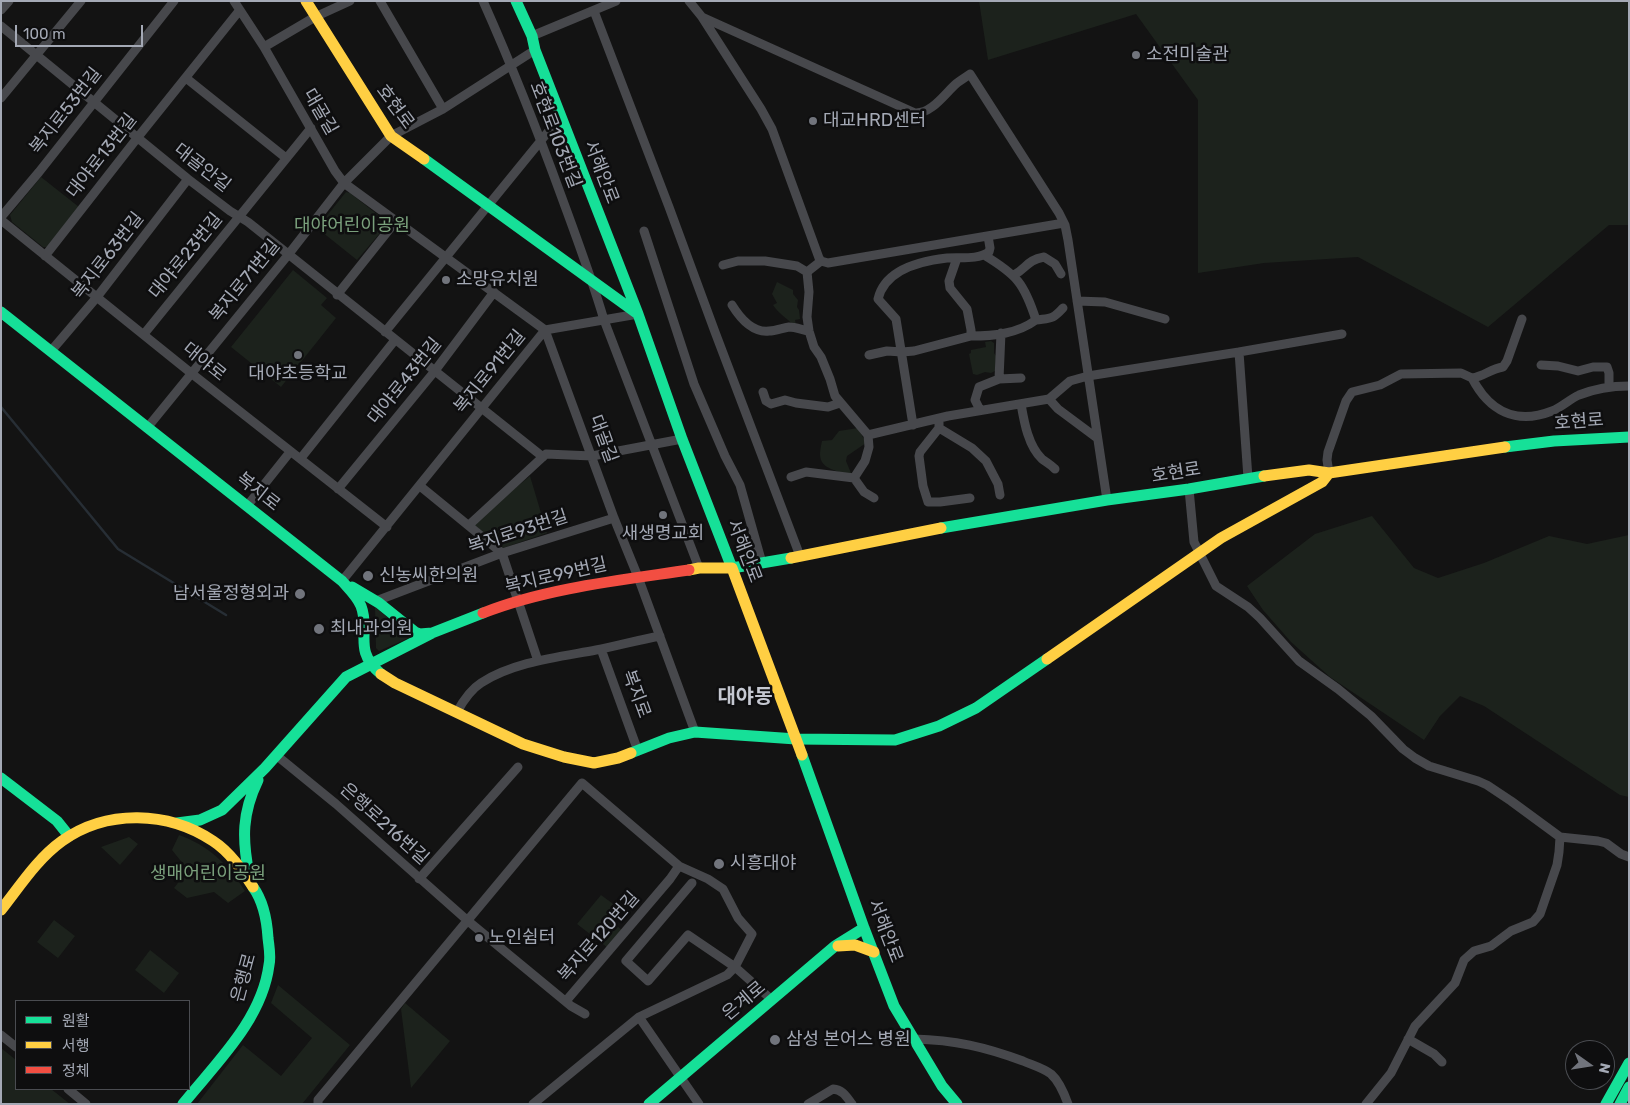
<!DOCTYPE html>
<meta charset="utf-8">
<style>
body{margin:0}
#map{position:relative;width:1630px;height:1105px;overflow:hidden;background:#131313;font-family:Rubik,"Noto Sans KR",sans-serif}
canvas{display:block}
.frame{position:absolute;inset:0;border:2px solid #a4a9b5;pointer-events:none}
.legend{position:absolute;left:15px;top:1000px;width:175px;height:90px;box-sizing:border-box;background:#0e0e0f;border:1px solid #4a4c51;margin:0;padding:6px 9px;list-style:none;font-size:15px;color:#a4a9b5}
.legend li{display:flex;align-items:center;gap:10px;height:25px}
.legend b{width:25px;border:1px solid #4a4c51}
.north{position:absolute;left:1565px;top:1040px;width:50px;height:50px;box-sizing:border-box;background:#0e0e0f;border:1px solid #4a4c51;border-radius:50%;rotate:103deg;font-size:14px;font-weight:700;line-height:20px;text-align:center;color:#a4a9b5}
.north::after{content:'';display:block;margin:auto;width:18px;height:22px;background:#71747c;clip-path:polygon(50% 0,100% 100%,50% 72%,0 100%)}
.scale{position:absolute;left:15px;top:25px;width:128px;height:22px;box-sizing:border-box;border:2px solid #a4a9b5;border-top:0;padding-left:6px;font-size:15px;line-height:18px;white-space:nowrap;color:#a4a9b5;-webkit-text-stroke:4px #0e0e0f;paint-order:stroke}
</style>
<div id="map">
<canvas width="1630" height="1105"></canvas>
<div class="frame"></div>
<ul class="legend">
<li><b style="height:6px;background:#16e098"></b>원활</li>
<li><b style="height:6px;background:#ffcf43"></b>서행</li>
<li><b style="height:6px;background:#f24e42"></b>정체</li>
</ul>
<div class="north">N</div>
<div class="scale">100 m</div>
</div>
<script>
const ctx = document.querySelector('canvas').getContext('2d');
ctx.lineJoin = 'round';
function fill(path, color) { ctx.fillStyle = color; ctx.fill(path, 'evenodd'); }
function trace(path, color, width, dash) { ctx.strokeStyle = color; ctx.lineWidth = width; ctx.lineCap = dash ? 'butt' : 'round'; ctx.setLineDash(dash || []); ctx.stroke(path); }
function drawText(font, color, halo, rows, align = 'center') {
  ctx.font = font + ' Rubik,"Noto Sans KR",sans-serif'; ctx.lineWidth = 5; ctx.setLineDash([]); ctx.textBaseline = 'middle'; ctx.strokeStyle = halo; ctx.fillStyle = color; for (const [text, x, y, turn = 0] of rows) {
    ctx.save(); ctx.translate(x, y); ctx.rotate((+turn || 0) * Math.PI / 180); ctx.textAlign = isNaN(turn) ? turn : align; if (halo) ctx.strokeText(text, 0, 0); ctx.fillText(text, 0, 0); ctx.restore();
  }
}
fill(new Path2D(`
 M 979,1 L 1629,1 L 1629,225 L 1609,225 L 1488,327 L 1358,257 L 1264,263 L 1198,273 L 1198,100 L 1136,14 L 988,60 Z
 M 41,177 L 79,207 L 48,247 L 43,247 L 12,222 L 10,215 Z
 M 346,192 L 350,193 L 387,222 L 386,226 L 357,260 L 317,228 Z
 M 293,270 L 327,298 L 321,305 L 336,318 L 281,387 L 231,347 Z
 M 777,282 L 793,290 L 793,294 L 798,300 L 797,307 L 799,310 L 800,319 L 795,320 L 796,325 L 794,326 C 787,318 779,314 773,305 L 777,303 L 772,294 Z
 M 991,341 L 994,343 L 994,353 L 996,356 L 995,371 L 991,373 L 985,372 L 977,375 L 973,374 L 969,354 L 971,353 L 971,350 L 986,347 L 985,342 Z
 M 858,428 L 866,443 L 847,456 L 846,461 L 851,473 C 843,474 839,472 831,469 C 818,463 819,455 822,441 L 832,440 L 839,431 Z
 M 530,476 L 547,533 L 503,548 L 474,525 L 474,522 Z
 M 1372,516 L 1414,568 L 1438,578 L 1484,563 L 1549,536 L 1587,544 L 1629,535 L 1629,797 L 1620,795 L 1484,706 L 1460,696 L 1440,716 L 1424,740 L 1330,677 L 1291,642 L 1263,610 L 1247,586 L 1315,534 Z
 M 375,607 L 411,637 L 379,651 L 376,648 Z
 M 179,835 C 208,845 229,865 245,891 L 228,903 L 214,892 L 187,898 L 174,888 L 188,870 L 172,850 Z
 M 129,837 L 138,844 L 120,865 L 101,847 Z
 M 601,895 L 616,906 L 607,918 L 622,930 L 608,948 L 577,924 Z
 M 54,920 L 75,936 L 58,958 L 37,942 Z
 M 150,950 L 179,973 L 164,993 L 135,970 Z
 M 278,985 L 350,1045 L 302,1104 L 197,1104 L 243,1045 L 281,1076 L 312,1038 L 271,1003 Z
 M 405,1003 L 450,1041 L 411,1088 L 401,1009 Z
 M 1,1048 L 16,1060 L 16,1089 L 51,1089 L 70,1104 L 1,1104 Z`), '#1c221c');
trace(new Path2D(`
 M 1,407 L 118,549 L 226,615`), '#272e35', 2.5);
trace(new Path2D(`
 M 234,1 L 264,47 L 335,171 L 344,183 L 545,330 L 614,518 L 638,577 L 695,732
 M 380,1 L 443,109
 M 483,1 C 512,66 538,132 562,198 C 577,239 592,279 604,320 L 699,568
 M 689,1 L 702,17 L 915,113 C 932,114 945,93 957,83 C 961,80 966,77 970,74 L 1059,213 L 1065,225 L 1068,240 L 1107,500
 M 1,10 L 9,1
 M 594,11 L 669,207 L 715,332 L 800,556
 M 702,17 L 761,109 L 772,129 L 819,258 L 821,261 L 828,263 L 1064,223
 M 1,26 L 188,179 L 230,211 L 248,222 L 543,457
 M 532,36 L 616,1
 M 264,47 L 315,17 L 350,1
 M 186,78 L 286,158
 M 1,98 L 81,1
 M 1,217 L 39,172 L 174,1
 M 1,220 L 191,373 L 387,527
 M 644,231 L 694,384 L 725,456 L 740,485 L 762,563
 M 984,255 C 1017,275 1024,283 1036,320 C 1051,318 1052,320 1063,308
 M 45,256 L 138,137 L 239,11
 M 821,261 L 807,272 L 809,292 L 807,317 L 809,331 L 814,347 L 821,357 L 830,379 L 835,396 L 868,435 L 869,447 L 865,461 L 854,478 L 864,492 L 874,498
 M 723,265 L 738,261 L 765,261 L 797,266 L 807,272
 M 1014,275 C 1027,268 1027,260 1044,257 L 1055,264 L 1061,274
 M 337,295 L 396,221
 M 1077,301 L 1105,302 L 1165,319
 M 732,305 C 740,318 752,333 769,331 C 776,331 782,328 789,327 C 795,327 803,330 809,331
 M 385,332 L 561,116
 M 144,334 L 311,128
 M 971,336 C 993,336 1017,334 1036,320
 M 51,351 L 97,297 L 188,179
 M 1239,352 L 1342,334
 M 869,355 L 887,351 L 902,352 L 914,351 L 971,336 L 971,330 L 967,309 L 950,288 L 949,281 L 957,258
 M 1541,365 L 1558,366 L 1578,371 L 1593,367 L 1607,367 L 1609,373 L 1609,387
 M 1472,378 C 1485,376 1490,369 1503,367 L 1507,361 L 1522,319
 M 999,379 L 1021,378
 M 763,392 L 766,401 L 771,404 L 785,400 L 796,403 L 828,407 L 840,403
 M 1049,399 L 1058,409 L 1097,438
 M 1021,404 C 1024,421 1028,446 1042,459 C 1046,462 1051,465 1055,469
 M 980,410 L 975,400 L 979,387 L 999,379 L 1001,333
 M 939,419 L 939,428 L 920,452 L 919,456 L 923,486 L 928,502 L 940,502 L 970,498
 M 913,425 L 896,319 L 878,299 C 885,269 920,261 947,258 C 961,257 977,260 989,252 L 990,248 L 988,236
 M 147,428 L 288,255 L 344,183 L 391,136 L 443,109 L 535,50
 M 939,428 L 972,448 L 986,461 L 998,484 L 1000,495
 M 868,435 L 948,416 L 1049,399 L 1070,381 L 1088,376 L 1239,352 L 1248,478
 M 301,458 L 395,340
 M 1329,473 L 1327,460 L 1328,452 L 1346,401 L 1352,392 L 1380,385 L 1401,374 L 1461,373 L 1472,378 C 1489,411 1516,425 1552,411 C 1562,407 1570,399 1579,395 C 1594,389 1613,386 1629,386
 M 791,477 L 806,472 L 854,478
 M 420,486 L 502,553 L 538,661
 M 338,489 L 434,372 L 494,292
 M 1189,489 L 1194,542 L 1216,586 L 1248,607 L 1260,618 L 1299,661 L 1338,689 L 1371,716 L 1403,749 L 1415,758 L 1429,766 L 1478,781 L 1487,785 L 1511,801 L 1560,837 L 1598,841 L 1606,843 L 1621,854 L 1629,857
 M 247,506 L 290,452
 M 469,525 L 546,454 L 592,456 L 682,439
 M 342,581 L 545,330 L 638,314
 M 376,601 L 502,553 L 614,518
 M 601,649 L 638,751
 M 457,712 C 463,701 470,690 481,683 C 513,662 559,657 596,650 C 617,646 638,640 660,636
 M 276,755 L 336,804 L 468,921 L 571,1006 L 585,1014
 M 419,879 L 518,767
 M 692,883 L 626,961 L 648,981 L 688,935 L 735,967 L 772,1000
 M 566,1001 L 670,879 L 679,866
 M 639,1017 L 699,1104
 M 1,1035 L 16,1047
 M 914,1039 C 955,1040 985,1047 1023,1061 C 1032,1065 1043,1068 1051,1074 C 1059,1081 1064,1093 1068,1104
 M 1408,1039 L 1434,1054 L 1442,1062
 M 68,1089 L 86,1104
 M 318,1104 L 318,1100 L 582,783 L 679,866 L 708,879 L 723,889 L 738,918 L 752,934 L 735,967 L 727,975 L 639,1017 L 533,1104
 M 808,1104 L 833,1089 C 843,1090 846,1096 852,1104
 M 1366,1104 L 1391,1073 L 1415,1026 L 1455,983 L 1464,960 L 1474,951 L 1491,946 L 1511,931 L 1533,922 L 1540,914 L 1557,865 L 1559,852 L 1560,837`), '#47484c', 9);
trace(new Path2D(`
 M 516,1 L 532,36 L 535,50 L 638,314
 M 424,159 L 638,314 L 682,439 L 732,568 L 791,558
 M 1,312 L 342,581 C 349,589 357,596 361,606 C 371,632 352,650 381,674
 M 1505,447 L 1554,441 L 1629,437
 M 941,528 L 1107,500 L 1189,489 L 1264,476
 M 352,587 L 379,603 L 415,632 L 420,634 L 432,633
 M 631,753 L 669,738 L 695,732 L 796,739 L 895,740 L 939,726 L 976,708 L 1047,659
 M 802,755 L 864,928 L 894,1006 L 942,1086 L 957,1104
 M 1,778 L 57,821 L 69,836
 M 177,823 L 200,820 L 222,810 L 265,768 L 346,677 L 432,633 L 483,613
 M 249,874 C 242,839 242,813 258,780
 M 183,1104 C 216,1063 262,1020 269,965 C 271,956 269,947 268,938 C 267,921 263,901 253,887
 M 649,1104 L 835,946 L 864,928
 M 1606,1104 L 1629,1063
 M 1620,1104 L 1629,1087`), '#16e098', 11);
trace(new Path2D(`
 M 306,1 L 391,136 L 424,159
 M 1264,476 L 1309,470 L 1329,473 L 1505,447
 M 791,558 L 941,528
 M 689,570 L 699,568 L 732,568 L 802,755
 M 1047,659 L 1221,538 L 1322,482 L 1329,473
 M 381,674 L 395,683 L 523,744 L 564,757 L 594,763 L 618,758 L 631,753
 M 1,910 C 20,886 37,859 62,841 C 107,809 168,811 213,841 C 230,852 242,870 253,887
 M 838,946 L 855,945 L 874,952`), '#ffcf43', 11);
trace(new Path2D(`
 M 483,613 C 546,588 622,580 689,570`), '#f24e42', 11);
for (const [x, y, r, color] of [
 [1136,55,5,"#71747c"],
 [813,121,5,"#71747c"],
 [446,280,5,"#71747c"],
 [298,355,5,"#71747c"],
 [663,515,5,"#71747c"],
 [368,576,6,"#71747c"],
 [300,594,6,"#71747c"],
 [319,629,6,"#71747c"],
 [719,864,6,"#71747c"],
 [479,938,5,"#71747c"],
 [775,1040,6,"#71747c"]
]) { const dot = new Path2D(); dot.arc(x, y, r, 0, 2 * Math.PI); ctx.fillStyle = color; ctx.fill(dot); trace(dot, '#0e0e0f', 2); }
drawText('18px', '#a4a9b5', '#0e0e0f', [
 ["소전미술관",1146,55],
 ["대교HRD센터",823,121],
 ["소망유치원",456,280],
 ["대야초등학교",298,374,"center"],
 ["새생명교회",663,534,"center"],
 ["신농씨한의원",379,576],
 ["남서울정형외과",289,594,"right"],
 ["최내과의원",330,629],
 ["시흥대야",730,864],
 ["노인쉼터",489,938],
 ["삼성 본어스 병원",786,1040]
], 'left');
drawText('18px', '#a4a9b5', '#0e0e0f', [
 ["호현로",395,107,53],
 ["복지로53번길",66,111,-52],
 ["대골길",320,112,60],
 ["호현로103번길",555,135,69],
 ["대야로13번길",102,156,-52],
 ["대골안길",202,168,38],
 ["서해안로",601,172,69],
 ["복지로63번길",108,256,-52],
 ["대야로23번길",186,256,-51],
 ["복지로71번길",245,281,-51],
 ["대야로",204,362,39],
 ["복지로91번길",490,372,-51],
 ["대야로43번길",405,381,-51],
 ["호현로",1579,422,-4],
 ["대골길",603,439,70],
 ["호현로",1176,473,-9],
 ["복지로",258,492,38],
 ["복지로93번길",518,532,-18],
 ["서해안로",744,551,69],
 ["복지로99번길",556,576,-13],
 ["복지로",636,694,70],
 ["은행로216번길",384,824,42],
 ["서해안로",885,931,69],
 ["복지로120번길",599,937,-49],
 ["은행로",244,978,-75],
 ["은계로",744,1001,-40]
]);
drawText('18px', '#7aa07c', '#0e0e0f', [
 ["대야어린이공원",352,226],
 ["생매어린이공원",208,874]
]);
drawText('bold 20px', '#c5c8d1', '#0e0e0f', [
 ["대야동",745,697]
]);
</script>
